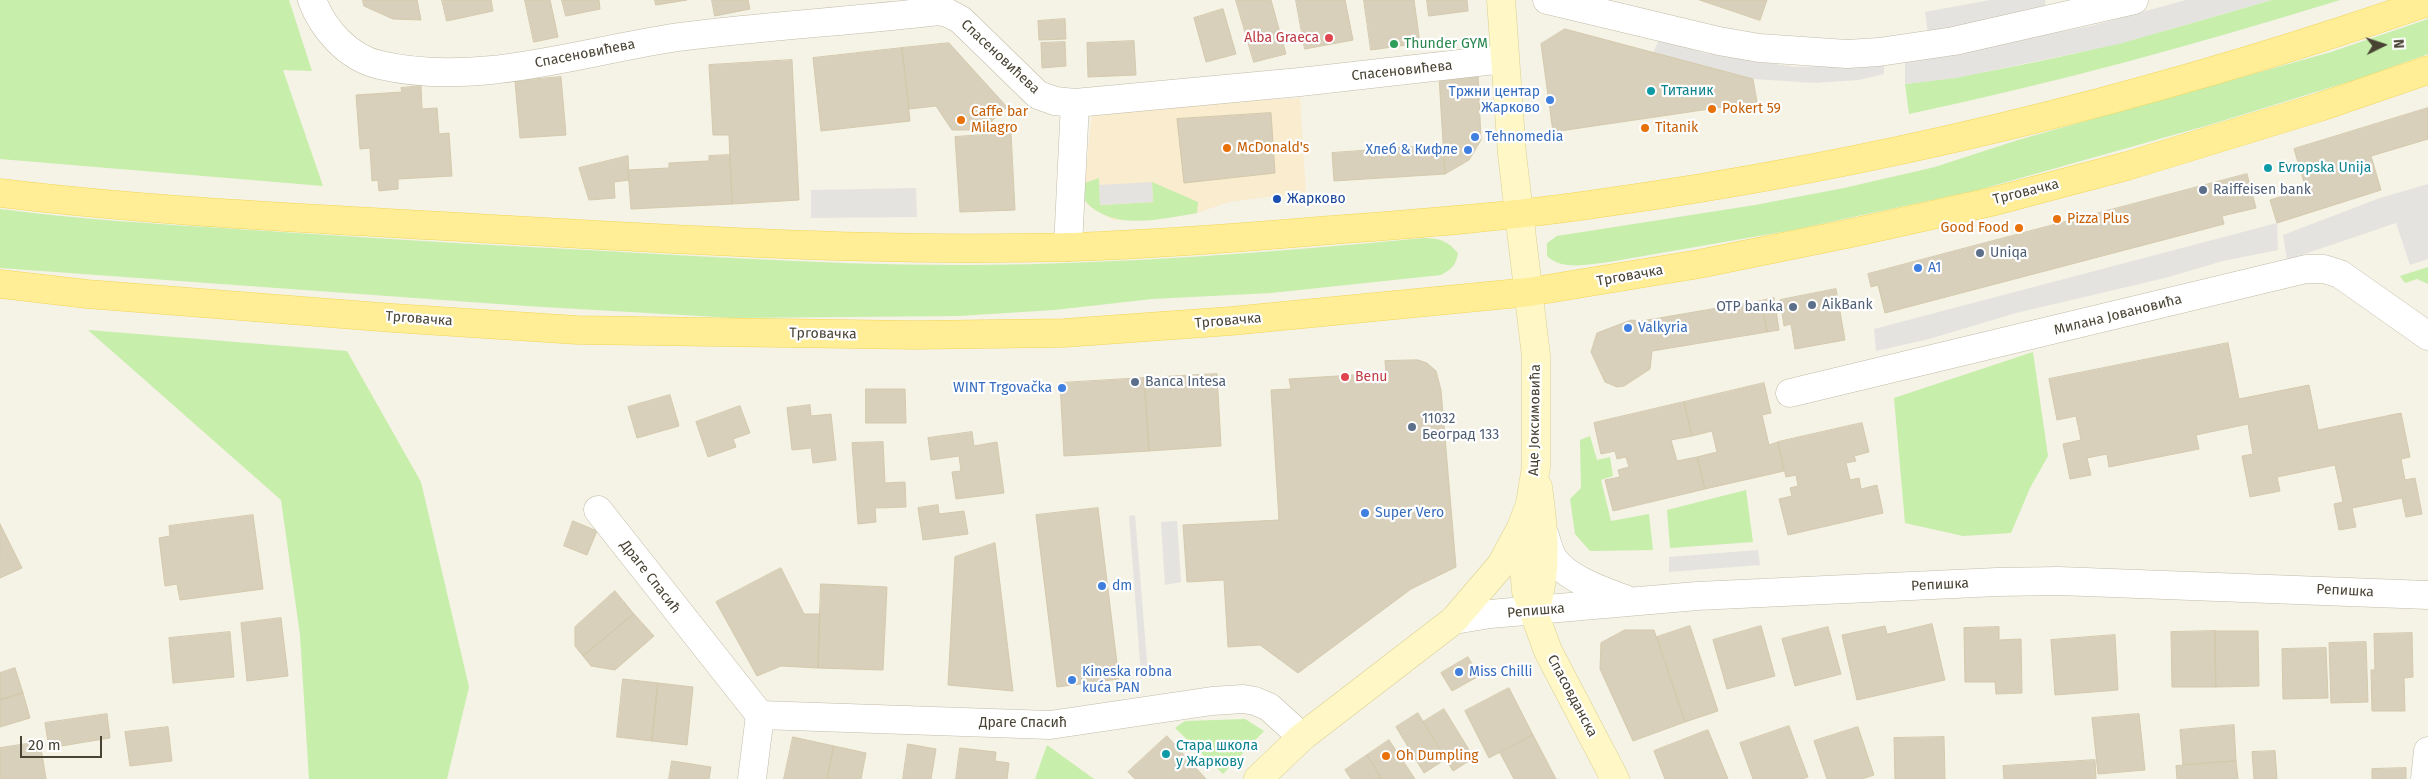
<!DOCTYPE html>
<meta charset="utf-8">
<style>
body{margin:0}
#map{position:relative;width:2428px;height:779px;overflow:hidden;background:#f5f2e6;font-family:"Fira Sans",sans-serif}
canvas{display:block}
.north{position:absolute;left:2358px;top:20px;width:50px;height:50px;-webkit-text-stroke:4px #fff;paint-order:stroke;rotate:86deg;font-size:14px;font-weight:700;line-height:20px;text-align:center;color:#494334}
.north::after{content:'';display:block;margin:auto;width:18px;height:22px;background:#494334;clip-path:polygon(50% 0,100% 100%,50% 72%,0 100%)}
.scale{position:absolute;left:20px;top:736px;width:82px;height:22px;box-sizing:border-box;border:2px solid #494334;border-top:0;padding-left:6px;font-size:15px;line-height:18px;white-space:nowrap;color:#494334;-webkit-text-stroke:4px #fff;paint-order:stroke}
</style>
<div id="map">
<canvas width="2428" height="779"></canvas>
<div class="north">N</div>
<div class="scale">20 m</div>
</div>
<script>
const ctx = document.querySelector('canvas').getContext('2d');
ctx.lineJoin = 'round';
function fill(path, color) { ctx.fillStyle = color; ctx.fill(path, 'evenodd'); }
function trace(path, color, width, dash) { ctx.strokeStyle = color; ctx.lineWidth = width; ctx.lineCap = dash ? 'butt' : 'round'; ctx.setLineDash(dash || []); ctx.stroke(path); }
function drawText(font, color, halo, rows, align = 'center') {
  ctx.font = font + ' "Fira Sans",sans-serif'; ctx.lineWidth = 4.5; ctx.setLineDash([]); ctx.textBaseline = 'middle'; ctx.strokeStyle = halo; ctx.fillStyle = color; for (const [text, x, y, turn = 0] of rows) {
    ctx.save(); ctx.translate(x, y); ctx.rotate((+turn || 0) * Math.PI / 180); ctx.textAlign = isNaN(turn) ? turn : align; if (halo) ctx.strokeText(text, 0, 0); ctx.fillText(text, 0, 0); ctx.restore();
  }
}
fill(new Path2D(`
 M 1300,98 L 1306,192 L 1229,202 L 1197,213 L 1144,220 L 1113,220 L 1087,205 L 1085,183 L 1090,130 L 1092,116 L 1099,108 Z`), '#f9eccf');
fill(new Path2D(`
 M 0,0 L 289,0 L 312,71 L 283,70 L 323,186 L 0,159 Z
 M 2271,0 L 2340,0 C 2198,44 2055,83 1909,114 L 1905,84 C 2030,69 2151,36 2271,0 Z
 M 2428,19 L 2428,54 L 2361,78 L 2209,125 L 1978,190 L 1793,230 L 1609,262 C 1590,264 1562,271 1547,256 L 1547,243 L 1557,236 L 1755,205 L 1844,188 L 1935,167 L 2018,140 L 2331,52 Z
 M 1099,178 L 1100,205 L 1153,202 L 1152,182 L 1198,202 L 1197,213 C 1160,219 1108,233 1082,197 L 1085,183 Z
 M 0,209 C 78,219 157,224 236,229 C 333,235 431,242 529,247 C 677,254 825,266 973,265 C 1124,264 1274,252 1424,238 C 1439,238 1448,241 1458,253 C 1456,265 1452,269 1441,275 L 1271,293 L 1152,299 L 1054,310 L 958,316 L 734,318 L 526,306 L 0,268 Z
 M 2428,267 L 2428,284 L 2417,279 L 2405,283 L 2400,276 Z
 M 88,330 L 347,351 L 421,482 L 469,687 L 447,779 L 309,779 L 300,635 L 281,500 Z
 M 2033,352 L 2048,456 L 2030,488 L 2011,533 L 1963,536 L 1905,523 L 1894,398 Z
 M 1590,436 L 1597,460 L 1610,457 L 1613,476 L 1601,480 L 1611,521 L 1649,514 L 1653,550 L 1590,551 L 1575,534 L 1570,499 L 1581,488 L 1580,440 Z
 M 1746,490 L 1753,542 L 1670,548 L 1667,510 Z
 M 1245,719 L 1264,731 L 1223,774 L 1175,728 L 1185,721 Z
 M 1047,745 L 1094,779 L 1035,779 Z`), '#c7eeaa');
fill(new Path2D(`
 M 1990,0 L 2045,0 L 2046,9 L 1928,34 L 1925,12 Z
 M 2186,0 L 2271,0 L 2119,44 L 1956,78 L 1905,84 L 1905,61 L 2091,26 Z
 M 1660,38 L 1704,53 L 1795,67 L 1842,66 L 1884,61 L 1884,74 L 1859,80 L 1816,83 L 1753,79 L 1653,53 Z
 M 1152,182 L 1153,202 L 1100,205 L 1099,185 Z
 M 2428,184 L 2428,259 L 2410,265 L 2396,223 L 2287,260 L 2283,235 L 2380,198 Z
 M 916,188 L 917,217 L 811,218 L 811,190 Z
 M 2277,223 L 2278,250 L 2223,261 L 2165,278 L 2016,313 L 1929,339 L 1876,351 L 1874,329 Z
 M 1135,515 L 1148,673 L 1141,675 L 1129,516 Z
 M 1177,521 L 1181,582 L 1165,585 L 1161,522 Z
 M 1758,550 L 1760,565 L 1669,572 L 1669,557 Z`), '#e5e3df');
const building = new Path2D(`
 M 363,0 L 417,0 L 421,20 L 393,19 L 364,6 Z
 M 442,0 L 491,0 L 493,11 L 447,21 Z
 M 525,0 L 550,0 L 558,37 L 534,42 Z
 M 562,0 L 599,0 L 600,9 L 566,16 Z
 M 655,0 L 687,0 L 656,5 Z
 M 712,0 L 748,0 L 750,9 L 715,16 Z
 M 1236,0 L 1271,0 L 1286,54 L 1254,62 Z
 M 1296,0 L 1345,0 L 1353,40 L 1305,49 Z
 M 1364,0 L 1414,0 L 1420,43 L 1371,50 Z
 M 1427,0 L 1467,0 L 1468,11 L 1429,16 Z
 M 1700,0 L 1767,0 L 1760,20 Z
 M 1223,9 L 1236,54 L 1206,62 L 1194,18 Z
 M 1065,19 L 1066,39 L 1039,40 L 1038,21 Z
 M 1565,29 L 1753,79 L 1757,102 L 1553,132 L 1541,44 Z
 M 1134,41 L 1136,75 L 1088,77 L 1087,43 Z
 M 1065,42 L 1066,66 L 1042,68 L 1041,43 Z
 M 949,43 L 1007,107 L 982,130 L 952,130 L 936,106 L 909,109 L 902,48 Z
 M 902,48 L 910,121 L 821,131 L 813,58 Z
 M 792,60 L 799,200 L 732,204 L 729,135 L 713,135 L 709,65 Z
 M 1478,74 L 1481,140 L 1469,160 L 1445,174 L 1439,77 Z
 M 561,77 L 566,135 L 520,138 L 515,81 Z
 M 421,86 L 422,109 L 437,108 L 439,134 L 449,133 L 452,176 L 398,179 L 398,189 L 379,191 L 378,180 L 372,181 L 370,148 L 360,149 L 356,95 L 402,92 L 401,88 Z
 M 2428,108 L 2428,139 L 2371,156 L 2381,190 L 2277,223 L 2270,200 L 2306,189 L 2294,149 Z
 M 1271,113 L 1275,173 L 1184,183 L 1177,119 Z
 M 1011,133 L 1015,210 L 960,212 L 955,137 Z
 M 1443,145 L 1445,174 L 1334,181 L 1332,153 Z
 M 730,155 L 732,204 L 631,209 L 628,170 L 669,168 L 669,163 L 709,161 L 709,156 Z
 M 628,156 L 629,180 L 614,182 L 615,198 L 589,200 L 579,168 Z
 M 2247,174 L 2256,208 L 2222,216 L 2224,224 L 1885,313 L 1878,285 L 1871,287 L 1868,274 Z
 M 1836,289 L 1845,340 L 1795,349 L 1791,324 L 1784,326 L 1780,300 Z
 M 1774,298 L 1779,330 L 1767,332 L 1761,301 Z
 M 1761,301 L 1767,332 L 1652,351 L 1650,369 L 1624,386 L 1617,387 L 1605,382 L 1591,352 L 1597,333 L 1631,320 L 1641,321 Z
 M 2228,343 L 2239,399 L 2309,385 L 2318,430 L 2401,413 L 2410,457 L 2401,459 L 2405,480 L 2415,478 L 2422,514 L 2406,517 L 2402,498 L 2352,508 L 2356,527 L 2339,530 L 2334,504 L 2343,502 L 2335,465 L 2277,477 L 2280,491 L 2250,497 L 2242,456 L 2253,454 L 2248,424 L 2196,435 L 2199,449 L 2109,467 L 2107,454 L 2087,458 L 2091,475 L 2070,479 L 2063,444 L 2081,440 L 2076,416 L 2057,420 L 2049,379 Z
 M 1418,360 L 1427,363 L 1436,371 L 1441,390 L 1456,567 L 1411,589 L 1298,673 L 1260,645 L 1228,647 L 1224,580 L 1187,582 L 1183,525 L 1279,520 L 1271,390 L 1291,389 L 1289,379 L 1386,373 L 1385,361 Z
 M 1217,374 L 1221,446 L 1149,451 L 1144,378 Z
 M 1144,378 L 1149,451 L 1064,456 L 1060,383 Z
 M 1764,383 L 1771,413 L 1762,415 L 1769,445 L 1778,442 L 1784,471 L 1705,489 L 1697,457 L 1717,452 L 1712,431 L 1692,436 L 1684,402 Z
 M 866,389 L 905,389 L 906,423 L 866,423 Z
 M 670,395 L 679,426 L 637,438 L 628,407 Z
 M 1684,402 L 1692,436 L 1671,440 L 1677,461 L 1697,457 L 1705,489 L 1613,511 L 1605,480 L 1620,477 L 1618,470 L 1629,467 L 1626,457 L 1617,459 L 1615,451 L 1601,454 L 1594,423 Z
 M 810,405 L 811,416 L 831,414 L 836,460 L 813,463 L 811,448 L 792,450 L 787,408 Z
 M 740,406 L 750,433 L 733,439 L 736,447 L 708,457 L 696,422 Z
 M 1862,423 L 1869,452 L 1854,456 L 1856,461 L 1846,463 L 1850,480 L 1859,478 L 1861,489 L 1877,485 L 1883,513 L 1788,535 L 1779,499 L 1792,496 L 1790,488 L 1798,486 L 1796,475 L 1786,477 L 1778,442 Z
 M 972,432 L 974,446 L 997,442 L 1004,493 L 956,499 L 952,472 L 961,471 L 959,456 L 931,460 L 928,438 Z
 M 883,442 L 885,483 L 905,482 L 906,507 L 875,508 L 876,522 L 858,524 L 852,443 Z
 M 938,505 L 939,514 L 964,511 L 968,534 L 923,540 L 918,508 Z
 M 1098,508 L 1119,679 L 1057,687 L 1036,515 Z
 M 253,515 L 263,589 L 180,600 L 177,584 L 165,586 L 159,538 L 170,536 L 169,526 Z
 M 573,521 L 597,531 L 587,555 L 564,546 Z
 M 0,524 L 22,568 L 0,578 Z
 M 995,543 L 1013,691 L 948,685 L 955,557 Z
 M 781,568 L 804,614 L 820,614 L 818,668 L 781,666 L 757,676 L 716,602 Z
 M 821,584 L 887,587 L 883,670 L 818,668 Z
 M 615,591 L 634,614 L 583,656 L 575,646 L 575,627 Z
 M 634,614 L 654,636 L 615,670 L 591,666 L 583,656 Z
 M 281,618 L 288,676 L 247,681 L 241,623 Z
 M 1932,624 L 1945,680 L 1857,700 L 1842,635 L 1885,626 L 1887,634 Z
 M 1690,626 L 1718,711 L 1685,722 L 1657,637 Z
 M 1761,626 L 1775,676 L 1727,689 L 1713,640 Z
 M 1828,627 L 1841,674 L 1795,686 L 1782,639 Z
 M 1999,627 L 1999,640 L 2021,639 L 2022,693 L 1996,694 L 1995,682 L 1965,682 L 1964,628 Z
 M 1625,630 L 1654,630 L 1685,722 L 1633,741 L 1600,669 L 1601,643 Z
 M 2215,631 L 2258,631 L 2259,686 L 2216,687 Z
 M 2215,631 L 2216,687 L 2172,687 L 2171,632 Z
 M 230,632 L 234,677 L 173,683 L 169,638 Z
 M 2412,633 L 2413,677 L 2404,678 L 2405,711 L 2372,711 L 2371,670 L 2375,670 L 2374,634 Z
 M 2115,635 L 2118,690 L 2055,695 L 2051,640 Z
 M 2366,642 L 2368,702 L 2331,703 L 2329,643 Z
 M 2326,648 L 2328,698 L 2283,699 L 2282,649 Z
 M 1468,657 L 1479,676 L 1452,691 L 1441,673 Z
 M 15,668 L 23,693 L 0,700 L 0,673 Z
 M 623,679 L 658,683 L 652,741 L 617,737 Z
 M 658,683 L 693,687 L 687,745 L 652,741 Z
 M 1509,688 L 1533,735 L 1489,758 L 1465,711 Z
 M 23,693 L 30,718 L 0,727 L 0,700 Z
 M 1444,709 L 1474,758 L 1453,771 L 1423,722 Z
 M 1418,713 L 1446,759 L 1424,773 L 1396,727 Z
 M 107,714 L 110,738 L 49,748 L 45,723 Z
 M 2139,714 L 2145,770 L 2098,774 L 2092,718 Z
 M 2234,725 L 2236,761 L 2183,765 L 2180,730 Z
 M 1789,726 L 1808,777 L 1802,779 L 1753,779 L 1740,743 Z
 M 168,727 L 172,761 L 130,766 L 125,732 Z
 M 1858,727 L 1874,775 L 1862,779 L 1827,779 L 1814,741 Z
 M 1708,730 L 1728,779 L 1665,779 L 1654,751 Z
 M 1533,735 L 1556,779 L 1514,779 L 1500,753 Z
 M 1167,736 L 1206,779 L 1135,779 L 1128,772 Z
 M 793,737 L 834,746 L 827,779 L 784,779 Z
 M 1944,737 L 1945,779 L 1895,779 L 1894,738 Z
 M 1389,740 L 1415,779 L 1382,779 L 1367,755 Z
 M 40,742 L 46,779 L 0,779 L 0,748 Z
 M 908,744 L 936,749 L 931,779 L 903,779 Z
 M 834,746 L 866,753 L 861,779 L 827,779 Z
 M 960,748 L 996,752 L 995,761 L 1009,763 L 1007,779 L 956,779 Z
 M 2275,751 L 2277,779 L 2254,779 L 2252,752 Z
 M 1367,755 L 1382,779 L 1351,779 L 1345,770 Z
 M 2095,760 L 2096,779 L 2004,779 L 2003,766 Z
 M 672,761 L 711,767 L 709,779 L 669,779 Z
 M 2236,761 L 2238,779 L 2177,779 L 2176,766 Z
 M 2406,768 L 2406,779 L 2372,779 L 2372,769 Z`);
fill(building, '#d8d0ba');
trace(building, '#d4c9ac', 1);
const street = new Path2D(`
 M 312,0 C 323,29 348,58 380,65 C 479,88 581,51 679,37 C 765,26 852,21 938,11 L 948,13 L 961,20 L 1038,95 L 1055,101 L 1075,103 L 1300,82 L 1504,59
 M 1547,0 L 1719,41 L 1759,48 L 1847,54 L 1879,52 L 1954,41 L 2134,0
 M 1068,247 L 1075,103
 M 1790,393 L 2306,269 L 2324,269 L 2340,274 L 2428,336
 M 598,510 L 760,715 L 752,779
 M 1545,536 C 1547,543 1549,551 1553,558 C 1567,579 1603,591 1625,599
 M 1454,620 L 1490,614 L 1697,596 L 1997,582 L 2059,581 L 2428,595
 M 760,715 L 1050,725 L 1212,701 L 1243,699 L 1255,701 L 1269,707 L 1302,737
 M 2425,779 L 2428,751`);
const secondary = new Path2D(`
 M 1521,529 L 1526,591 L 1548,651 L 1615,779
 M 1535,611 C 1548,569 1544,530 1538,487
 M 1258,779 L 1302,737 L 1454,620 L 1501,565 L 1521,528 L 1530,504 L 1536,467 L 1536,356 L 1512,154 L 1501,0`);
const primary = new Path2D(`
 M 0,193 C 164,213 328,219 493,229 C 684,240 881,252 1072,247 C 1155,244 1237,238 1319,231 C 1413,224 1508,217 1602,203 C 1883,164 2160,95 2428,2
 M 0,284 L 87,294 L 393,318 L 577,330 L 915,335 L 1064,333 L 1231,321 L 1529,292 L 1699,264 L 1856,232 L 1995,201 L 2127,166 L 2320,107 L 2428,70`);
trace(street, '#c2bca7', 29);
trace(secondary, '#dad090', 29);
trace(primary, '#f1d657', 29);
trace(street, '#fff', 28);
trace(secondary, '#fff8c6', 28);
trace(primary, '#ffee95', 28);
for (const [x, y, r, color] of [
 [1329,38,5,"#e0444e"],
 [1394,44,5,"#2e9e5b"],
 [1651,91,5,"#0f9aa8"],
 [1550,100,5,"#3f7fe0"],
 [1712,109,5,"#e8710a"],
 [961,120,5,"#e8710a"],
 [1645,128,5,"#e8710a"],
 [1475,137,5,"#3f7fe0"],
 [1227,148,5,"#e8710a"],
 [1468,150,5,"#3f7fe0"],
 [2268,168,5,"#0f9aa8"],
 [2203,190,5,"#5c6f8a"],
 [1277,199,5,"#1a4fb4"],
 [2057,219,5,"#e8710a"],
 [2019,228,5,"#e8710a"],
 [1980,253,5,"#5c6f8a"],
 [1918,268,5,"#3f7fe0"],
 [1812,305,5,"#5c6f8a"],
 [1793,307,5,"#5c6f8a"],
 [1628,328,5,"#3f7fe0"],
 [1345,377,5,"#e0444e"],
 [1135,382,5,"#5c6f8a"],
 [1062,388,5,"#3f7fe0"],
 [1412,427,5,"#5c6f8a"],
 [1365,513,5,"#3f7fe0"],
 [1102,586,5,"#3f7fe0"],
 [1459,672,5,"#3f7fe0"],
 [1072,680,5,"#3f7fe0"],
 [1166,754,5,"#0f9aa8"],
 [1386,756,5,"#e8710a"]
]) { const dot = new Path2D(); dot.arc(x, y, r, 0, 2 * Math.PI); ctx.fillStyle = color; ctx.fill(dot); trace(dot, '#fff', 2); }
drawText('14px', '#be3a42', '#fff', [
 ["Alba Graeca",1319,38],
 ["Benu",1355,377,"left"]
], 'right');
drawText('14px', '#27864d', '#fff', [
 ["Thunder GYM",1404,44]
], 'left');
drawText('14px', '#494334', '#fff', [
 ["Спасеновићева",585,54,-11],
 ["Спасеновићева",1000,57,43],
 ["Спасеновићева",1402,71,-6],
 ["Трговачка",2026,192,-14],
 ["Трговачка",1630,276,-10],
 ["Милана Јовановића",2118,315,-14],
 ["Трговачка",419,319,4],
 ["Трговачка",1228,321,-5],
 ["Трговачка",823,334,1],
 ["Аце Јоксимовића",1535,420,-89],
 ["Драге Спасић",650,577,52],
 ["Репишка",1940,585,-3],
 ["Репишка",2345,591,3],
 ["Репишка",1536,611,-5],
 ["Спасовданска",1572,696,62],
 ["Драге Спасић",1023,723]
]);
drawText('14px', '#0d838f', '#fff', [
 ["Титаник",1661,91],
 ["Evropska Unija",2278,168],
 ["Стара школа",1176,746],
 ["у Жаркову",1176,762]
], 'left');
drawText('14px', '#366cbe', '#fff', [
 ["Тржни центар",1540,92,"right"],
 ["Жарково",1540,108,"right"],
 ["Tehnomedia",1485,137],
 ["Хлеб & Кифле",1458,150,"right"],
 ["A1",1928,268],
 ["Valkyria",1638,328],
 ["WINT Trgovačka",1052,388,"right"],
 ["Super Vero",1375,513],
 ["dm",1112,586],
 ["Kineska robna",1082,672],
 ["kuća PAN",1082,688],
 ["Miss Chilli",1469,672]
], 'left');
drawText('14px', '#c56008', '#fff', [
 ["Pokert 59",1722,109],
 ["Caffe bar",971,112],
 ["Milagro",971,128],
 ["Titanik",1655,128],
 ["McDonald's",1237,148],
 ["Pizza Plus",2067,219],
 ["Good Food",2009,228,"right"],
 ["Oh Dumpling",1396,756]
], 'left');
drawText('14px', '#4e5e75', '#fff', [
 ["Raiffeisen bank",2213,190],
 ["Uniqa",1990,253],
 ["AikBank",1822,305],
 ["OTP banka",1783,307,"right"],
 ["Banca Intesa",1145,382],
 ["11032",1422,419],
 ["Београд 133",1422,435]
], 'left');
drawText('14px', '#164399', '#fff', [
 ["Жарково",1287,199]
], 'left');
</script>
